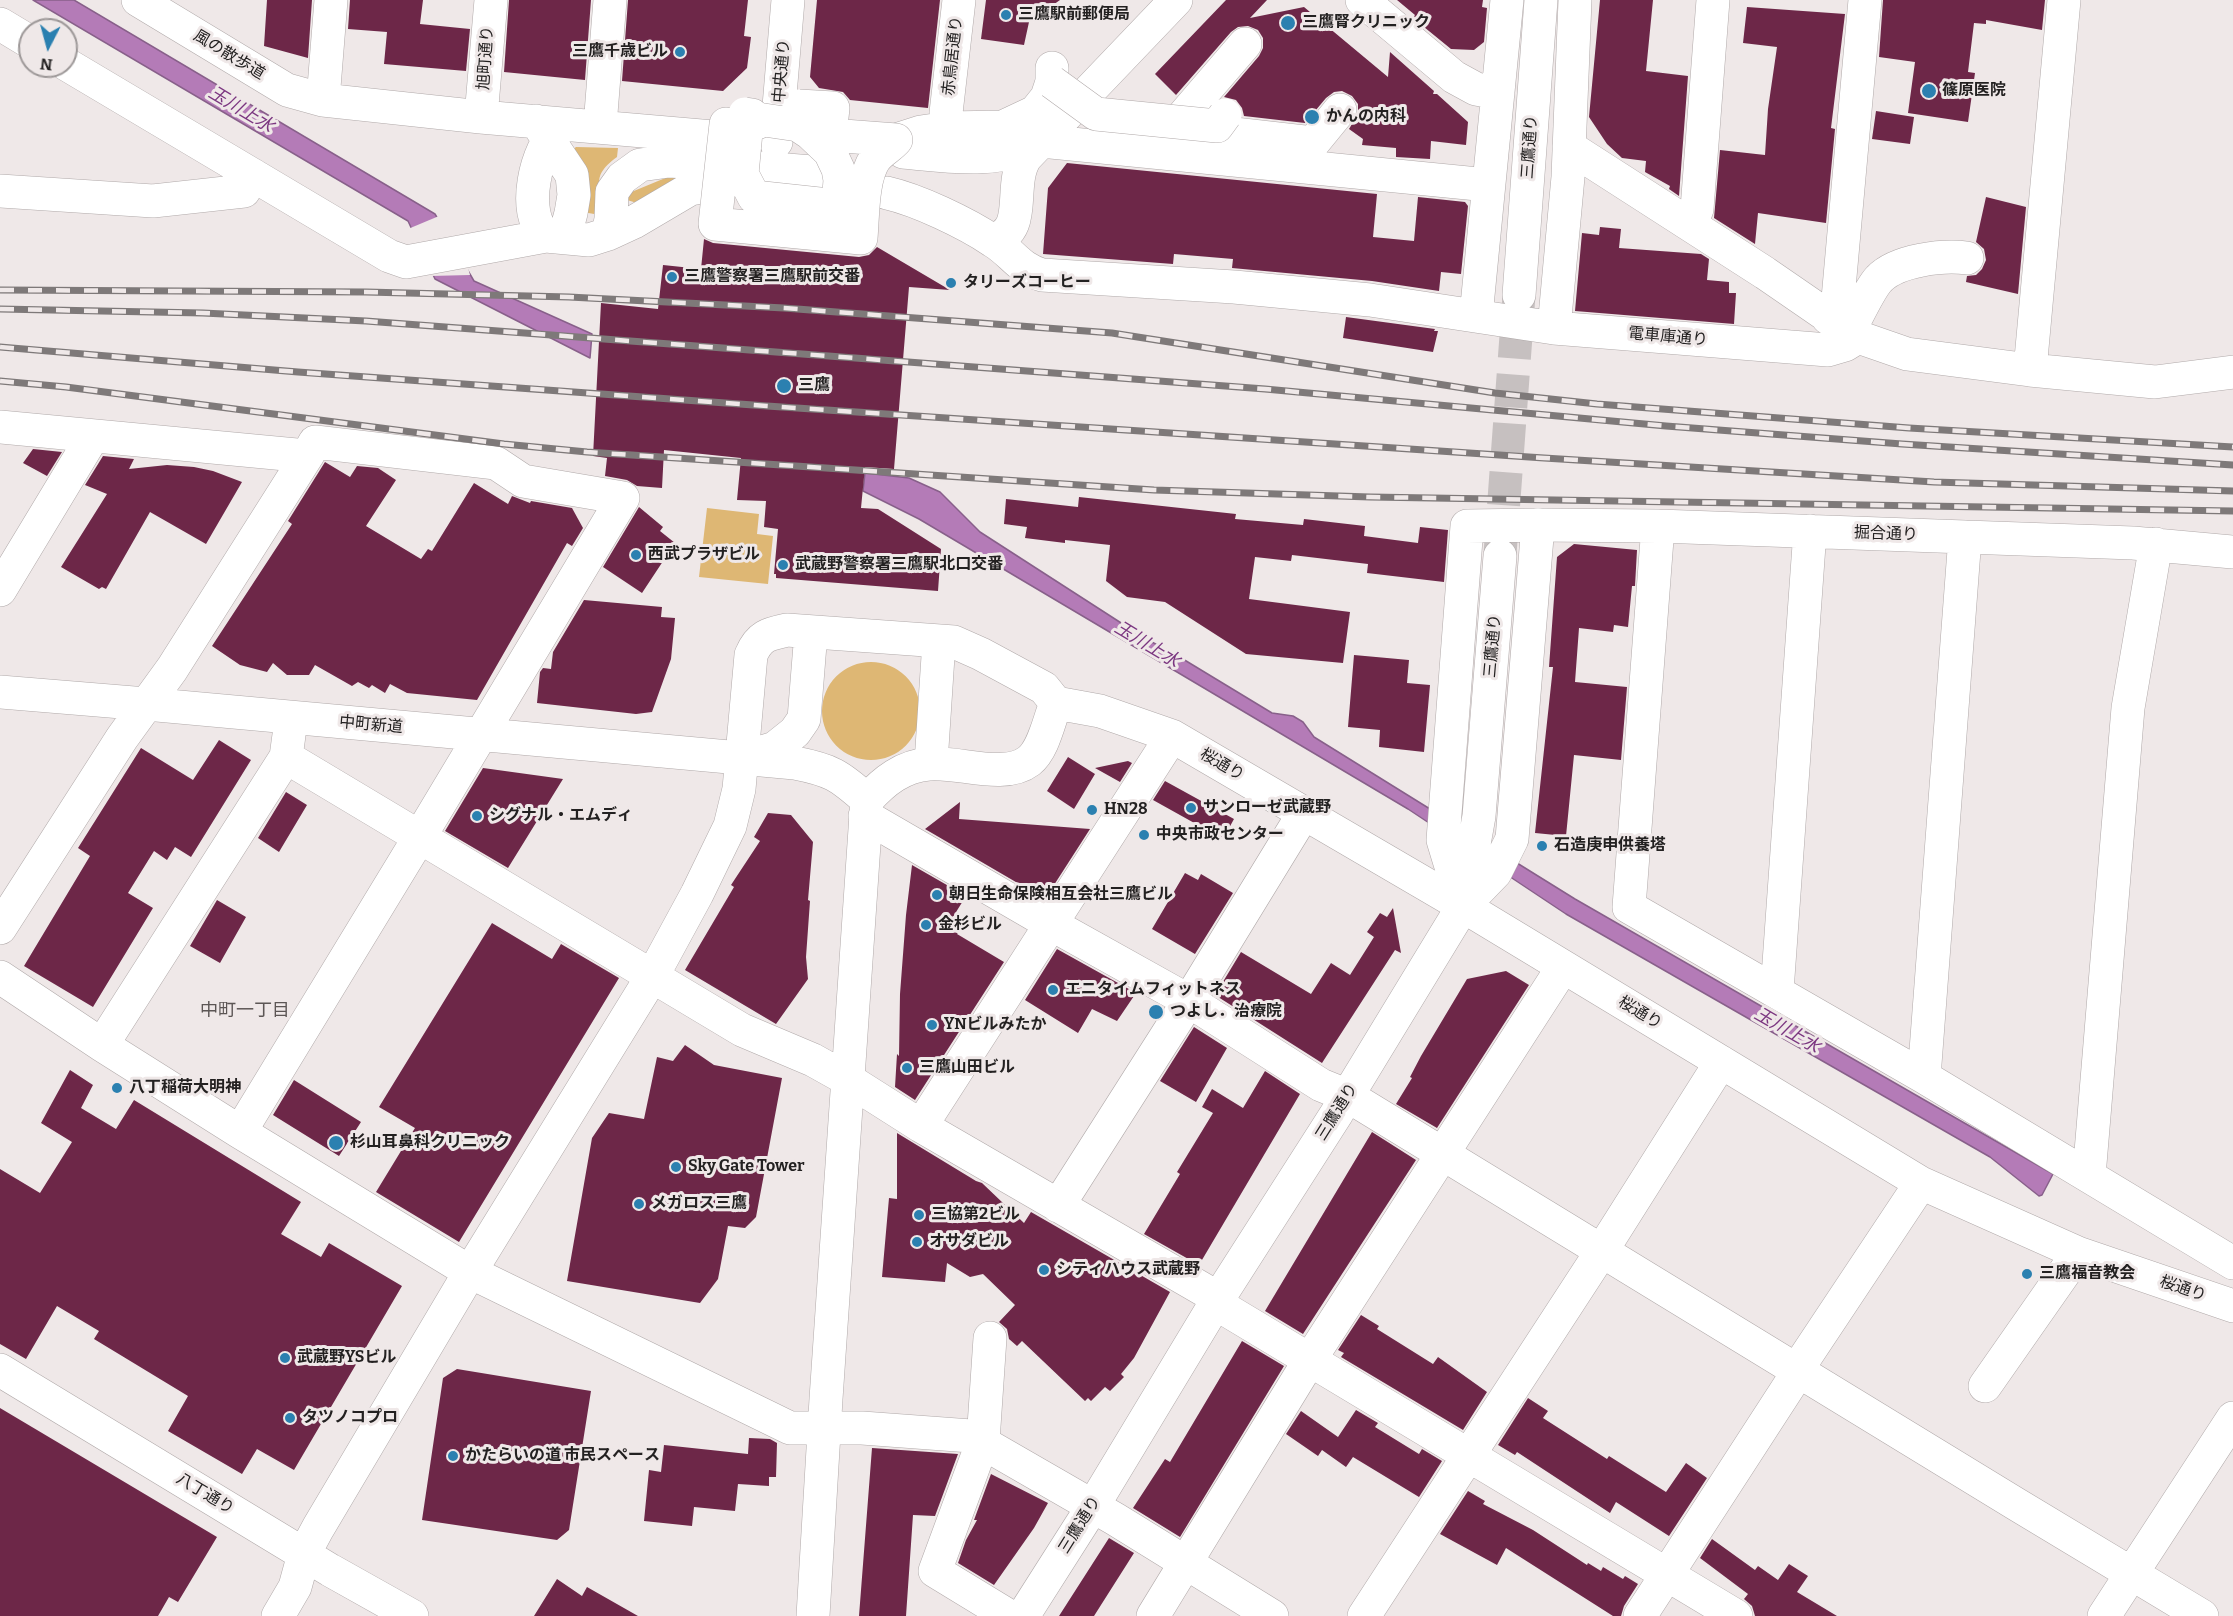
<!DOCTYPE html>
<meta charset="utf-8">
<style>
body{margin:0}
#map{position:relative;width:2233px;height:1616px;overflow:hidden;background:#efe8e8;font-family:Bitter,serif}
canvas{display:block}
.north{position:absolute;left:18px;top:18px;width:60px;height:60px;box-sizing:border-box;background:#efe8e8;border:2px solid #9d9898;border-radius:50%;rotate:186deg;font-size:16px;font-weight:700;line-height:24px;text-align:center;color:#232121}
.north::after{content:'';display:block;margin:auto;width:21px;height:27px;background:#2b80b0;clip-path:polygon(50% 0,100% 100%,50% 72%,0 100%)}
</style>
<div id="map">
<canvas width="2233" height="1616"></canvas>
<div class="north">N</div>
</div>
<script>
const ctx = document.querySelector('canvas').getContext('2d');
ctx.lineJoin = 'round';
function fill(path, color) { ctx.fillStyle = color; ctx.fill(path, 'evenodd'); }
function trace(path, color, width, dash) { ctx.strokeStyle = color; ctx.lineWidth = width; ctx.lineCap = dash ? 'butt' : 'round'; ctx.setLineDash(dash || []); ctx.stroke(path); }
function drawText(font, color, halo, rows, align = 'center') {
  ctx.font = font + ' Bitter,"Noto Sans JP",serif'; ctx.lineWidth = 6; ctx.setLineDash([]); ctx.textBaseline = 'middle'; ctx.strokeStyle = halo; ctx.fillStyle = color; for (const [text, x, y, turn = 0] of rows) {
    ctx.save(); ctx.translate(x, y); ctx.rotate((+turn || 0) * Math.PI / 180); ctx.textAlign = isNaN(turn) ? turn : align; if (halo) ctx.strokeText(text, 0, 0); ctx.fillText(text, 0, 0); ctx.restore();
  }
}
fill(new Path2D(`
 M 576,147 L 618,148 L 617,157 C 586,180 607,185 598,212 L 594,214 L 583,212 L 571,151 Z
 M 696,170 L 637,203 L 627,200 L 629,193 L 675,174 Z
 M 707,508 L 759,514 L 757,534 L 773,536 L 768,584 L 699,577 Z
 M822 711a49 49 0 1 1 98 0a49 49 0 1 1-98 0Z`), '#deb774');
const water = new Path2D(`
 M 33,0 L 74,0 L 435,214 L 474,281 L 592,334 L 590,358 L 435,279 L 408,221 Z
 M 865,473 L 909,478 L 940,492 L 980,532 L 1146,639 L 1173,653 L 1272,713 L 1293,716 L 1303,722 L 1314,737 L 1575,899 L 2053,1174 L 2042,1195 L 2039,1196 L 1990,1157 L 1566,914 L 1408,809 L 919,519 L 863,491 Z`);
fill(water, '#b47bb7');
trace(water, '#88608a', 1.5);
fill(new Path2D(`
 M 439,216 L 466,260 L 470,275 L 430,276 L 408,229 Z`), '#efe8e8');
fill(new Path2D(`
 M 267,0 L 312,0 L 308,58 L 264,46 Z
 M 350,0 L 423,0 L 420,24 L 470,29 L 466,71 L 384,64 L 387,32 L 348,29 Z
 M 509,0 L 591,0 L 585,80 L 504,72 Z
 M 628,0 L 748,0 L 744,36 L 751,37 L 747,68 L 723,91 L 622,81 Z
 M 817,0 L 940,0 L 928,108 L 850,100 L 843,92 L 819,88 L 810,77 Z
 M 986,0 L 1060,0 L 1029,22 L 1024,45 L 981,39 Z
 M 1226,0 L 1267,0 L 1250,18 L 1304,7 L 1388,77 L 1390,52 L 1434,91 L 1433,94 L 1437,94 L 1468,122 L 1466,145 L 1431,141 L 1430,159 L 1396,157 L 1396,148 L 1362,145 L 1363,139 L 1349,129 L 1358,114 L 1358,104 L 1352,96 L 1342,91 L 1334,92 L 1326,98 L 1305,123 L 1244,116 L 1242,108 L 1236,100 L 1224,97 L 1259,56 L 1263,48 L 1263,38 L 1258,30 L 1248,26 L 1238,27 L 1231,32 L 1176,95 L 1155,74 Z
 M 1397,0 L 1483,0 L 1482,7 L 1487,8 L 1484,42 L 1474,50 L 1451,49 L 1413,18 L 1415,15 Z
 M 1600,0 L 1653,0 L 1646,71 L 1688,76 L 1679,196 L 1669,189 L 1670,186 L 1645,172 L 1646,161 L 1622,158 L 1607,144 L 1589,117 Z
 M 1883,0 L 2045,0 L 2042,30 L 1986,20 L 1986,24 L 1974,23 L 1968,72 L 1975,73 L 1968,122 L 1908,113 L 1915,62 L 1879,57 Z
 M 1747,7 L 1845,14 L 1831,128 L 1835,129 L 1826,223 L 1758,213 L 1755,244 L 1714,218 L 1720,150 L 1765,155 L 1768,109 L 1777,47 L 1743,43 Z
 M 1876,111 L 1914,117 L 1910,144 L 1872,139 Z
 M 1067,163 L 1377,194 L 1373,237 L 1414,241 L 1418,197 L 1465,202 L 1468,206 L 1461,274 L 1441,272 L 1439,291 L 1372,281 L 1232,268 L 1233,259 L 1174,254 L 1173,264 L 1043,254 L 1048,188 Z
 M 1986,197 L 2026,207 L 2018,294 L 1966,282 L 1967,276 L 1976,275 L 1982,269 L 1986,260 L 1984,249 L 1976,242 Z
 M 1600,227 L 1621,229 L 1619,248 L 1701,254 L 1709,259 L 1707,280 L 1729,282 L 1729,293 L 1736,293 L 1734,324 L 1575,311 L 1582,233 L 1599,235 Z
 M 704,239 L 713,243 L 859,257 L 869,255 L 877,247 L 950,290 L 909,287 L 894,469 L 865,467 L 861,508 L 878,509 L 941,549 L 938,591 L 776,578 L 776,574 L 774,574 L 778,529 L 764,527 L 766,501 L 737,500 L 741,458 L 664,450 L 662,488 L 637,486 L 627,480 L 605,476 L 607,458 L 593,456 L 601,303 L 658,309 L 663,265 L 701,269 Z
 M 1346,317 L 1435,329 L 1434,331 L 1438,331 L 1433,352 L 1343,338 Z
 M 33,449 L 62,452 L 47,476 L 23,463 Z
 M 103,456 L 134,459 L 129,469 L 167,465 L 194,467 L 213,471 L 242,482 L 206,544 L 150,512 L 106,589 L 102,587 L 99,589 L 61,567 L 107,494 L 85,485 Z
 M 325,462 L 350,477 L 357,466 L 378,468 L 396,480 L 366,526 L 421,559 L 428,549 L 432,551 L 474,483 L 508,504 L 512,496 L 530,503 L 531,501 L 572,508 L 583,528 L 572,546 L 567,543 L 477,700 L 407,693 L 390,684 L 385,693 L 372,685 L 369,688 L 358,682 L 352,686 L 315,665 L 309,675 L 287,675 L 273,663 L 267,672 L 240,665 L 212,646 L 292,524 L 288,521 Z
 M 1079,497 L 1236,514 L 1235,519 L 1303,525 L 1304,519 L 1365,526 L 1364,536 L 1418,543 L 1420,527 L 1448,530 L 1444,582 L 1367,573 L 1368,564 L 1292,555 L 1291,561 L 1255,557 L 1249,599 L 1350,612 L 1343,663 L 1246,654 L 1165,602 L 1127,597 L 1106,581 L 1110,545 L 1065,540 L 1065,543 L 1025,538 L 1027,527 L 1004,524 L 1006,499 L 1078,507 Z
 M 639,507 L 663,527 L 660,531 L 675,543 L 642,593 L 603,567 Z
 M 1574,544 L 1637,550 L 1635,586 L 1632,586 L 1628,627 L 1614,625 L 1613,632 L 1579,628 L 1575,682 L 1627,687 L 1621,760 L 1574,755 L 1566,836 L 1535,833 L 1553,667 L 1549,667 L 1557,557 Z
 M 584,600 L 662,607 L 661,617 L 675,618 L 671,659 L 652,712 L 636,714 L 537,703 L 540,672 L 543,668 L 551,669 L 553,652 Z
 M 1354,655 L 1409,660 L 1407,683 L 1430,685 L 1424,752 L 1379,747 L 1380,730 L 1348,727 Z
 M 219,740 L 251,760 L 191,857 L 175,847 L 167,860 L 154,851 L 128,893 L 153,908 L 93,1007 L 24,966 L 90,856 L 78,848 L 141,748 L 193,780 Z
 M 1068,757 L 1095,774 L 1074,809 L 1047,791 Z
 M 1128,761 L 1132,763 L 1120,782 L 1095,768 Z
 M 483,768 L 563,779 L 508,868 L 445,831 Z
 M 1165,781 L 1234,819 L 1223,839 L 1153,800 Z
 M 286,792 L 307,805 L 279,852 L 258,838 Z
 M 960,802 L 959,819 L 1090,829 L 1045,899 L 925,829 Z
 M 768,813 L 791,815 L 813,842 L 808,900 L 810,901 L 806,957 L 808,979 L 776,1024 L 685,970 L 734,887 L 731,885 L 760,841 L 754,837 Z
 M 912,865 L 966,896 L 948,925 L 959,931 L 957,934 L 1004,962 L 915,1100 L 895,1087 L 897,1054 L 899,1056 L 900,994 L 906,915 Z
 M 1185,873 L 1198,880 L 1201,874 L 1233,893 L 1195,954 L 1152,929 Z
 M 217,900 L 246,917 L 220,963 L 190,946 Z
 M 1393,908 L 1401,953 L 1395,950 L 1322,1063 L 1215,995 L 1241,952 L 1311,994 L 1331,963 L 1350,975 L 1374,937 L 1367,932 L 1380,913 L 1387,917 Z
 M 492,923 L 552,959 L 561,944 L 619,978 L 459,1242 L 376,1192 L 415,1128 L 379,1107 Z
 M 1057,949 L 1136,993 L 1117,1021 L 1092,1009 L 1078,1033 L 1025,1000 Z
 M 1506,971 L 1529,985 L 1437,1128 L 1396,1104 L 1412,1078 L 1410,1077 L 1421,1056 L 1467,979 Z
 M 1194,1027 L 1227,1048 L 1196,1102 L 1160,1081 Z
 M 685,1045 L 714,1065 L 782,1078 L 756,1217 L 745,1228 L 728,1226 L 718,1279 L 700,1303 L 567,1281 L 592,1138 L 609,1113 L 644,1119 L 657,1057 L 673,1061 Z
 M 70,1070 L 93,1085 L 81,1108 L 116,1129 L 134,1100 L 301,1202 L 281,1234 L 321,1257 L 329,1243 L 402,1286 L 294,1470 L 257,1449 L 242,1474 L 168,1431 L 188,1396 L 94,1339 L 99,1331 L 57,1306 L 26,1359 L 0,1344 L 0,1169 L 40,1193 L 72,1142 L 41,1123 Z
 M 1265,1071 L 1300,1094 L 1199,1265 L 1144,1234 L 1180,1174 L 1177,1172 L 1213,1113 L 1202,1107 L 1212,1089 L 1243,1108 Z
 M 294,1080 L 361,1122 L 339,1156 L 273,1115 Z
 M 1372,1132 L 1416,1160 L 1303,1334 L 1265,1311 Z
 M 897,1133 L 976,1181 L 982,1183 L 1024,1223 L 1031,1212 L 1170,1292 L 1134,1358 L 1121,1374 L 1124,1377 L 1110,1391 L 1105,1387 L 1091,1401 L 1088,1398 L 1085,1401 L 1022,1341 L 1017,1346 L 1009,1339 L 1007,1329 L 999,1322 L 1015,1305 L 983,1274 L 970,1277 L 947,1263 L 945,1282 L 882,1277 L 889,1198 L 897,1199 Z
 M 1361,1315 L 1379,1326 L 1377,1329 L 1433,1364 L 1438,1357 L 1487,1392 L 1463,1430 L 1341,1357 L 1344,1353 L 1338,1350 Z
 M 1242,1341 L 1284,1366 L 1180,1537 L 1133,1508 L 1165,1459 L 1170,1462 Z
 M 457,1369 L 591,1391 L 569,1530 L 557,1540 L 422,1520 L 443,1378 Z
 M 1528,1398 L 1548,1411 L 1543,1418 L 1607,1459 L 1609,1456 L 1666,1492 L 1686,1463 L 1707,1478 L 1669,1536 L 1616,1502 L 1610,1513 L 1517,1452 L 1515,1455 L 1498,1445 Z
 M 0,1408 L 217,1537 L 178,1602 L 169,1597 L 158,1616 L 0,1616 Z
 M 1356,1410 L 1378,1423 L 1375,1427 L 1419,1454 L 1422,1449 L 1442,1461 L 1419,1497 L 1353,1457 L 1346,1467 L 1322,1450 L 1318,1456 L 1286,1434 L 1301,1411 L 1338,1437 Z
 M 749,1438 L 770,1439 L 777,1443 L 776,1477 L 769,1477 L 769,1486 L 738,1484 L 735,1511 L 694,1507 L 692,1526 L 644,1521 L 649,1470 L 661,1472 L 664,1445 L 748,1454 Z
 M 872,1448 L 958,1454 L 935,1516 L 913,1515 L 906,1616 L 859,1616 Z
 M 991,1474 L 1048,1503 L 1034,1528 L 994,1585 L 958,1563 L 966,1540 L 977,1520 L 974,1520 Z
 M 1468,1491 L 1485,1501 L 1483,1504 L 1533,1530 L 1587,1565 L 1588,1563 L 1601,1571 L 1603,1567 L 1623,1579 L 1625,1576 L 1638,1584 L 1624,1606 L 1621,1616 L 1613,1616 L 1506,1548 L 1497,1565 L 1440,1534 Z
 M 1109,1538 L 1134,1553 L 1094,1616 L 1059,1616 Z
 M 1712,1539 L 1755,1570 L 1758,1566 L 1778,1580 L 1789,1564 L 1808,1576 L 1797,1592 L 1837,1616 L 1755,1616 L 1752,1606 L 1744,1599 L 1748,1594 L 1700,1558 Z
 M 557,1579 L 582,1596 L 587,1587 L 638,1616 L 534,1616 Z`), '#6d2748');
trace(new Path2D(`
 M 1500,554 L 1519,295`), '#c6c0c0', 33, [33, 16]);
const minor = new Path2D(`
 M 138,0 L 287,90 L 323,100 L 481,117 L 713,137
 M 1362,0 L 1454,77 L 1476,89 L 1498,93
 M 0,24 L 30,42
 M 66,64 L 389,256 L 406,262 L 546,236 L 589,240 L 608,234 L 634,222 L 690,189 L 707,186
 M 323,100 L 331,0
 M 1193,110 L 1234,134 L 1313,143 L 1340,110
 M 946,113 L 959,0
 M 481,117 L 491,0
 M 536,121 L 572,175 L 574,195 L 571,213 L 567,228 L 557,237
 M 1178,122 L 1245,44
 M 600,126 L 610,0
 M 896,140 L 921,132 L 948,128 L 1003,127 L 1035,112 L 1047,97 L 1052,82 L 1052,68
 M 776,142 L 788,0
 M 1569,147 L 1765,273 L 1858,337 L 1907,354 L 2030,370 L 2155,382 L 2233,372
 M 903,152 C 947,156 1001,165 1041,141 L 1488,185
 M 761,168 L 825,173
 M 0,191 L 153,201 L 244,191 L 253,175
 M 887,193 C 918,200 966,223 993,241 C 1013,253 1018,268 1042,275 L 1234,287 L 1370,300 L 1554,328 L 1828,350 L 1845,345 L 1858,337
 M 1691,225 L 1697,209 L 1713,0
 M 608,234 L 611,219 L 612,192 L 622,178 L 640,165 L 669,161 L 705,163
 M 546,236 C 520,214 536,147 559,128
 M 993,240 C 1030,230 1007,185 1026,157 L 1176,0
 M 1476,316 L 1507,0
 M 1828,318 L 1838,299 L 1865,0
 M 1554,328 L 1568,177 L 1575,0
 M 1849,331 C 1856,319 1870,288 1879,279 C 1897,260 1943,255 1967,258
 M 2030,370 L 2064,0
 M 0,427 L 307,456 L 315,442 L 496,463 L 523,481 L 623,498 L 419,838 L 240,1132
 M 1538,525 L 1658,526 L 2133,543 L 2233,552
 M 1658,526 L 1629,907 L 1924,1077 L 2233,1263
 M 0,590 L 93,436
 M 0,692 L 146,704 L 795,763 C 831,770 839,775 867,800
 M 1056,703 L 1100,711 L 1172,736 L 1463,906 L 1921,1183 L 2078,1253 L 2233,1306
 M 286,757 L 742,1030 L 813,1060 L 847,1079 L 921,1126 L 1218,1298
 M 747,757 L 775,748 L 795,732 L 804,719 L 811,632
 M 931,763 L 939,641
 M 865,816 L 1051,924 L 1189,1001 L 1321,1085 L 1348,1096 L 2016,1504 L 2202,1616
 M 0,928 L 122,738 L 172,669 L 307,456
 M 0,977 L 102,1045 L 240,1132 L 470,1272 L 790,1428 L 862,1428 L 971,1436 L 1115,1519 L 1272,1616
 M 1777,991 L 1810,531
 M 102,1045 L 286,757 L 289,735
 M 1924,1077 L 1965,537
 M 921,1126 L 1172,736
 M 2089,1176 L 2128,708 L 2156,544
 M 1058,1206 L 1195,991 L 1304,813
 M 1215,1303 L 1736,1616
 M 990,1338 L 983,1441 L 935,1571 L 1009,1616
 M 0,1370 L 330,1570 L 412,1616
 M 1985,1386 L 2078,1253
 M 278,1616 L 295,1587 L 304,1554 L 318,1528 L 470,1272 L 653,975 L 697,894 L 730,826 L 739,789 L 751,655 C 759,636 768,634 787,630 L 954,642 L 981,654 L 1044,688 L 1056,703
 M 813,1616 L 826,1399 L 867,800 C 884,781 903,766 929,764 C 958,761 1004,780 1029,761 C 1044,749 1049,720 1056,703
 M 1153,1616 L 1311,1358 L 1563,967
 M 1364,1616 L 1594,1263 L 1721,1062
 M 1640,1616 L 1791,1383 L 1804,1359 L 1921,1183
 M 2104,1616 L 2233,1418`);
const major = new Path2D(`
 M 1519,295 L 1541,0
 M 1538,525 L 1512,839 L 1495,873 L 1463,906 L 1443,840 L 1467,526 Z
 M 1023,1616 L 1093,1506 L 1218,1299 L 1337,1113 L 1463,906 L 1479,816 L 1500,556`);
trace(minor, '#b0a9a9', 34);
trace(major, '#b0a9a9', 34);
trace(minor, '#fff', 33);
trace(major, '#fff', 33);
const rail = new Path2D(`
 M 0,290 L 366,292 L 569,297 L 784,308 L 1112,333 L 1495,393 L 1597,404 L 1909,428 L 2233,447
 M 0,309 L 203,313 L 366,321 L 1265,389 L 1666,426 L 1902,444 L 2233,465
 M 0,347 L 298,372 L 767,406 L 1544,458 L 1934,482 L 2233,491
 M 0,381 L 66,387 L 504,444 L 587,452 L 1154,490 L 1370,497 L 2233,511`);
trace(rail, '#7e7979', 7);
trace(rail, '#efe8e8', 4.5, [14]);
const minorBridge = new Path2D(`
 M 1052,82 L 1096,114 L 1217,126 L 1225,115
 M 745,114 L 752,115 L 746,132 L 742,174 L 754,197 L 838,206 L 840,180 L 838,169 L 830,152 L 810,133 L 798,125 L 764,120 L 747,127 L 726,124 L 715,224 L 861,238 C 863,215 862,178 875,159 C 881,151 890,147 896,140 L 830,135 L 833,108 L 799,106`);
trace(minorBridge, '#b0a9a9', 34, []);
trace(minorBridge, '#fff', 33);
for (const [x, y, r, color] of [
 [1006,15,6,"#2b80b0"],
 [1288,23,8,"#2b80b0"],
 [680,52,6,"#2b80b0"],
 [1929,91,8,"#2b80b0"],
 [1312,117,8,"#2b80b0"],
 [672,277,6,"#2b80b0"],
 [951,283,6,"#2b80b0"],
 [784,386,8,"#2b80b0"],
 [636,555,6,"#2b80b0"],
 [783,565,6,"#2b80b0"],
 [1191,808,6,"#2b80b0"],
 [1092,810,6,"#2b80b0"],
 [477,816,6,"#2b80b0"],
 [1144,835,6,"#2b80b0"],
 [1542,846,6,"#2b80b0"],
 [937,895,6,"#2b80b0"],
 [926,925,6,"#2b80b0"],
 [1053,990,6,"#2b80b0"],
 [1156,1012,8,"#2b80b0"],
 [932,1025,6,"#2b80b0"],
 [907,1068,6,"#2b80b0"],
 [117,1088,6,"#2b80b0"],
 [336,1143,8,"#2b80b0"],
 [676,1167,6,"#2b80b0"],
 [639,1204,6,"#2b80b0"],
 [919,1215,6,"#2b80b0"],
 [917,1242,6,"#2b80b0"],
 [1044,1270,6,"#2b80b0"],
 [2027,1274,6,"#2b80b0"],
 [285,1358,6,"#2b80b0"],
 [290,1418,6,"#2b80b0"],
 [453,1456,6,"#2b80b0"]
]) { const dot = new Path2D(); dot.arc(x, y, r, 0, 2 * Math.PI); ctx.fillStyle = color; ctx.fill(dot); trace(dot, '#efe8e8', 2); }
drawText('bold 16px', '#232121', '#efe8e8', [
 ["三鷹駅前郵便局",1018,15],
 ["三鷹腎クリニック",1302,23],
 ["三鷹千歳ビル",668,52,"right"],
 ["篠原医院",1942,91],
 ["かんの内科",1326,117],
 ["三鷹警察署三鷹駅前交番",684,277],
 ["タリーズコーヒー",963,283],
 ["三鷹",798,386],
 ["西武プラザビル",648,555],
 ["武蔵野警察署三鷹駅北口交番",795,565],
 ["サンローゼ武蔵野",1203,808],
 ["HN28",1104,810],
 ["シグナル・エムディ",489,816],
 ["中央市政センター",1156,835],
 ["石造庚申供養塔",1554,846],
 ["朝日生命保険相互会社三鷹ビル",949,895],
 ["金杉ビル",938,925],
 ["エニタイムフィットネス",1065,990],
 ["つよし．治療院",1170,1012],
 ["YNビルみたか",944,1025],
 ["三鷹山田ビル",919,1068],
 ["八丁稲荷大明神",129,1088],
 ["杉山耳鼻科クリニック",350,1143],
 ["Sky Gate Tower",688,1167],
 ["メガロス三鷹",651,1204],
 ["三協第2ビル",931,1215],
 ["オサダビル",929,1242],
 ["シティハウス武蔵野",1056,1270],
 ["三鷹福音教会",2039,1274],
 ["武蔵野YSビル",297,1358],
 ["タツノコプロ",302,1418],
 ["かたらいの道 市民スペース",465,1456]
], 'left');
drawText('16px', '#232121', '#efe8e8', [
 ["風の散歩道",229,55,31],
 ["赤鳥居通り",953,56,-84],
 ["旭町通り",486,58,-86],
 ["中央通り",782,71,-85],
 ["三鷹通り",1530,147,-86],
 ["電車庫通り",1668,337,5],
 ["掘合通り",1886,534,2],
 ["三鷹通り",1493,646,-85],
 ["中町新道",371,725,5],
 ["桜通り",1222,765,30],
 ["桜通り",1640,1013,31],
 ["三鷹通り",1337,1112,-58],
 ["桜通り",2183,1289,19],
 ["八丁通り",205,1494,31],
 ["三鷹通り",1080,1525,-58]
]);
drawText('italic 18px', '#7b3680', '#efe8e8', [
 ["玉川上水",241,110,31],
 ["玉川上水",1147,645,31],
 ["玉川上水",1787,1031,30]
]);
drawText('18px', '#5c5655', '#efe8e8', [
 ["中町一丁目",245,1011]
]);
</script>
